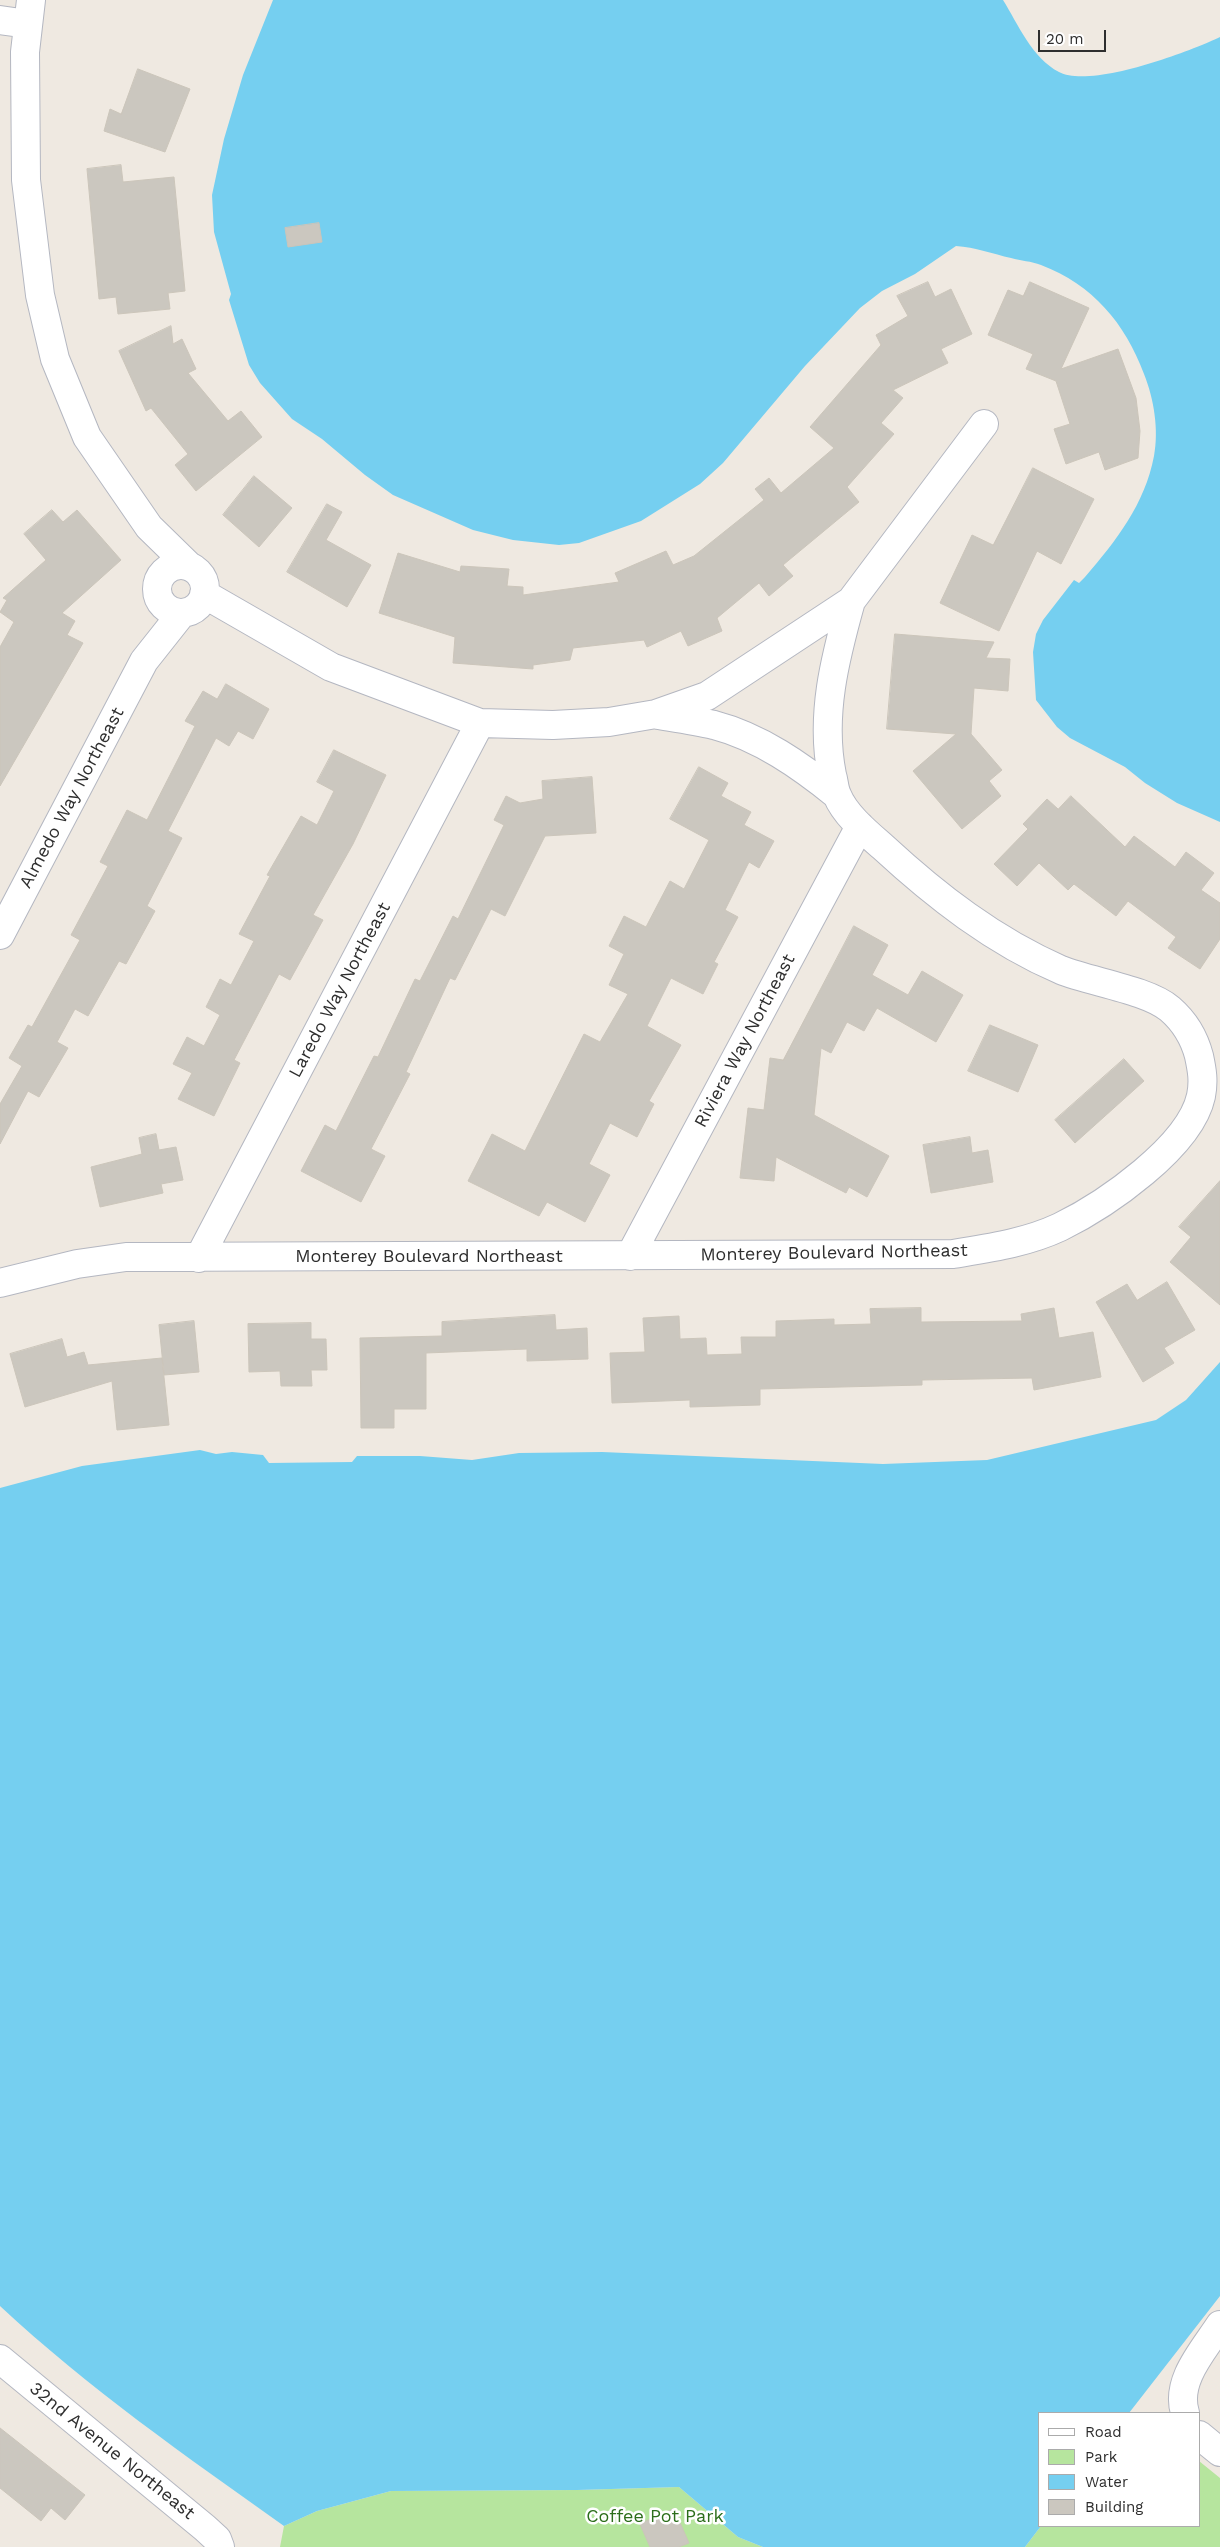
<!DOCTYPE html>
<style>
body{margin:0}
#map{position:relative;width:1220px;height:2547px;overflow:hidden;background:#efe9e1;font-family:"Work Sans",sans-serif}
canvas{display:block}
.legend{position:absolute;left:1038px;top:2412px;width:162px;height:115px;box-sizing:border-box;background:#fff;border:1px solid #ababab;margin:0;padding:6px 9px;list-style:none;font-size:15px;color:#2e2e2e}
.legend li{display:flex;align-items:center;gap:10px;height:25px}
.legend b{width:25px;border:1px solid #ababab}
.scale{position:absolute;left:1038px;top:30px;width:68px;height:22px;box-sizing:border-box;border:2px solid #2e2e2e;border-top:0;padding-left:6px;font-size:15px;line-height:18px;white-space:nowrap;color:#2e2e2e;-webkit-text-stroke:4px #fff;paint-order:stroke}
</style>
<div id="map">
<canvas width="1220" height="2547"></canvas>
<ul class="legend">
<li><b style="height:6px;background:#fff"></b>Road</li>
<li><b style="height:14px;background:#b6e59e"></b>Park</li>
<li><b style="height:14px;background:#75cff0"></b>Water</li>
<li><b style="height:14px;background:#cbc7bf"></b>Building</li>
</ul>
<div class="scale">20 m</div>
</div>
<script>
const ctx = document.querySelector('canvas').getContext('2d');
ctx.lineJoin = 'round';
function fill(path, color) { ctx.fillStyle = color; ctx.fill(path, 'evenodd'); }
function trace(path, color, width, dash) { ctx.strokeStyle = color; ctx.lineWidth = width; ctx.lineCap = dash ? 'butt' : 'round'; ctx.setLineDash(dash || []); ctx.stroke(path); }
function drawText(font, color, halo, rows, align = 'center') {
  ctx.font = font + ' "Work Sans",sans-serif'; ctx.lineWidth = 5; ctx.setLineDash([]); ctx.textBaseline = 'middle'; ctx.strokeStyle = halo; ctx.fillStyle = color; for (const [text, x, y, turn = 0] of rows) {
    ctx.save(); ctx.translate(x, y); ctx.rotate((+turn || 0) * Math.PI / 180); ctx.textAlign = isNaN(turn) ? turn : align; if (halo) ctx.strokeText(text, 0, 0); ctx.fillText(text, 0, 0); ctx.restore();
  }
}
fill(new Path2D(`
 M 1199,2461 L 1220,2478 L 1220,2547 L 1025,2547 L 1041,2526 L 1199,2526 Z
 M 679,2487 L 738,2537 L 763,2547 L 280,2547 L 284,2526 L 317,2511 L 391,2491 L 577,2490 Z`), '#b6e59e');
fill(new Path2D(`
 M 273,0 L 1003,0 C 1018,24 1032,58 1059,72 C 1090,89 1189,52 1220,37 L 1220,822 L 1177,803 L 1145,783 L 1125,767 L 1070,738 L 1057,727 L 1036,700 L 1033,652 L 1036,634 L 1043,620 L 1074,580 L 1079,583 L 1085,577 C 1116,541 1145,504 1154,456 C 1159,430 1154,399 1144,374 C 1125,323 1093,285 1041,265 C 1031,261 1021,261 1011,258 C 993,254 975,247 956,246 L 915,274 L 882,291 L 860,308 L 805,366 L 723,463 L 700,484 L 641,521 L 579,543 L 559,545 L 513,540 L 473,530 L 393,495 L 365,475 L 322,439 L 292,419 L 260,383 L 249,365 L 229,300 L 231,294 L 214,232 L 212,195 L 224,139 L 243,75 Z
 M 1220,1362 L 1220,2296 L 1129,2413 L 1039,2413 L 1039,2526 L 1041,2526 L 1025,2547 L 763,2547 L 738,2537 L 679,2487 L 577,2490 L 391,2491 L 317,2511 L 284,2526 C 187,2457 88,2388 0,2306 L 0,1488 L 82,1466 L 200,1450 L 216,1454 L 232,1452 L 263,1455 L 269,1463 L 352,1462 L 357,1456 L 420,1456 L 472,1460 L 519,1453 L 602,1452 L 883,1464 L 987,1460 L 1156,1420 L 1186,1400 Z`), '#75cff0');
const building = new Path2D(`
 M 138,69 L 190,89 L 165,152 L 104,131 L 110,109 L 121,114 Z
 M 121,165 L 123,182 L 174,177 L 185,291 L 168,293 L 170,309 L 118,314 L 116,297 L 99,299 L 87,169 Z
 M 319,223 L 322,242 L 288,247 L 285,228 Z
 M 928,282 L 935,297 L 951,289 L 972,334 L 941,349 L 948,363 L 893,390 L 903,398 L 881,423 L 894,434 L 847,487 L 859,502 L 783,565 L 793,576 L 769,596 L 759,583 L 717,618 L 722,631 L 688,646 L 681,631 L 647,647 L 644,640 L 573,648 L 570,660 L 533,665 L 533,669 L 453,663 L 455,637 L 379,613 L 398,553 L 460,572 L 461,566 L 509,569 L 507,586 L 523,587 L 523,595 L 619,582 L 615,573 L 666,551 L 673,565 L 694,556 L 764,500 L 755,489 L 769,478 L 781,493 L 834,448 L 810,427 L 881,345 L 876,335 L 908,316 L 897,296 Z
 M 1030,282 L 1089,308 L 1061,369 L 1118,349 L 1136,398 L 1140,431 L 1138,458 L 1105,470 L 1099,452 L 1066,464 L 1054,429 L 1070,424 L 1056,381 L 1026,369 L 1033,354 L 988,335 L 1008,290 L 1023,296 Z
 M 171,326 L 173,344 L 182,339 L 196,369 L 188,373 L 228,421 L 241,411 L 262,437 L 196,491 L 175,465 L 188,454 L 151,408 L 146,411 L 119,351 Z
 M 1033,468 L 1094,499 L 1061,564 L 1037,551 L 999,631 L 940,603 L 972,535 L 993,545 Z
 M 254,476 L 292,508 L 259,547 L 223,515 Z
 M 327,504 L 342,512 L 326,540 L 371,565 L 347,607 L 287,572 Z
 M 52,510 L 63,522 L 77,510 L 121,560 L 62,613 L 75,621 L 67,635 L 83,643 L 0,786 L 0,647 L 14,622 L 0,612 L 7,600 L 3,598 L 46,560 L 24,534 Z
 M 895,634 L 994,642 L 986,658 L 1010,659 L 1008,691 L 974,688 L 971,734 L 1002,770 L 989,781 L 1001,796 L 962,829 L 913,771 L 956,734 L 887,729 Z
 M 226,684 L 269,709 L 253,739 L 238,731 L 229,746 L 216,738 L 168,831 L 182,838 L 147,906 L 155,911 L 126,964 L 119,961 L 88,1016 L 75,1009 L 57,1042 L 68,1048 L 39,1097 L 28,1091 L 0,1144 L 0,1104 L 22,1066 L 9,1058 L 28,1025 L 32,1027 L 80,940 L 71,935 L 108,866 L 100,862 L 127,810 L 147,820 L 195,726 L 185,721 L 203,691 L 217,699 Z
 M 334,750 L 386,775 L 353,844 L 313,915 L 323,920 L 290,980 L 279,974 L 234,1060 L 240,1063 L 214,1116 L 178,1099 L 192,1073 L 173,1064 L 187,1037 L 204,1046 L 220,1015 L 206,1007 L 220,979 L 231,985 L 254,941 L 239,934 L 270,876 L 267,875 L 301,816 L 317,825 L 334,791 L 317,782 Z
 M 699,767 L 728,783 L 721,796 L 751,812 L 744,825 L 774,841 L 759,868 L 749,862 L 725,910 L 738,917 L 714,962 L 718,964 L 703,994 L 671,978 L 647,1026 L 681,1045 L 649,1101 L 654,1104 L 637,1137 L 610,1123 L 589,1164 L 610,1175 L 585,1222 L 547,1202 L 539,1216 L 468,1181 L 492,1134 L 525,1151 L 584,1034 L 600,1042 L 628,994 L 609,985 L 624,954 L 609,946 L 624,916 L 646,927 L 670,881 L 684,889 L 709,840 L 670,819 Z
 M 592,777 L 596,833 L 545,836 L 505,916 L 491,909 L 455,980 L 450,978 L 406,1072 L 410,1074 L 371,1149 L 385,1156 L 361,1202 L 301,1171 L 325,1125 L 336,1131 L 374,1056 L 378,1057 L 415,979 L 420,981 L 453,916 L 458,919 L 504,825 L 494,820 L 506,796 L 520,803 L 543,799 L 542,781 Z
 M 1071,796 L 1125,847 L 1134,836 L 1175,867 L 1186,852 L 1214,873 L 1201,890 L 1220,903 L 1220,939 L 1200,969 L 1168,948 L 1176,937 L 1128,901 L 1116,916 L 1074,884 L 1068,890 L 1039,863 L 1017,886 L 994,864 L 1028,829 L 1023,824 L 1047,799 L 1058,809 Z
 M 854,926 L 888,945 L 872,975 L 908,995 L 922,971 L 963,995 L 936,1042 L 877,1008 L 864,1031 L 847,1022 L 831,1053 L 821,1048 L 814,1115 L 889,1156 L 867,1197 L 849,1187 L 846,1193 L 776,1157 L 774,1181 L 740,1178 L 748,1108 L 764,1110 L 770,1058 L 783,1060 Z
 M 990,1025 L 1038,1045 L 1018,1092 L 968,1071 Z
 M 1124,1059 L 1144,1081 L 1075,1143 L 1055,1120 Z
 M 156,1134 L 159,1150 L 176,1147 L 183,1180 L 161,1184 L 163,1193 L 100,1207 L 91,1167 L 142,1154 L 139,1138 Z
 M 970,1137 L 972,1153 L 988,1150 L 993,1182 L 931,1193 L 923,1145 Z
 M 1220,1181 L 1220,1305 L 1170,1262 L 1191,1237 L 1179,1227 Z
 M 1167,1282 L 1195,1330 L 1164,1348 L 1174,1363 L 1143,1382 L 1096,1302 L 1127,1284 L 1137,1300 Z
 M 921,1308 L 921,1322 L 1022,1321 L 1021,1314 L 1054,1308 L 1059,1338 L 1093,1332 L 1101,1377 L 1034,1390 L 1032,1378 L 922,1380 L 922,1385 L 760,1389 L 760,1405 L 690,1407 L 690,1400 L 612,1403 L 610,1353 L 645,1352 L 643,1318 L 679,1316 L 680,1339 L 706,1338 L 707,1355 L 742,1354 L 741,1337 L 776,1337 L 776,1321 L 834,1319 L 834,1325 L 871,1324 L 870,1309 Z
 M 555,1315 L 556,1330 L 587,1328 L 588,1359 L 527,1361 L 527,1349 L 426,1353 L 426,1409 L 394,1409 L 394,1428 L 361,1428 L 360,1338 L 442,1336 L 442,1322 Z
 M 194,1321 L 199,1372 L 164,1375 L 159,1325 Z
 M 311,1323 L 311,1339 L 326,1339 L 327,1370 L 311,1370 L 312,1386 L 281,1386 L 280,1371 L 249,1372 L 248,1324 Z
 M 62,1339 L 67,1357 L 84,1352 L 88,1365 L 162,1358 L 169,1425 L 117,1430 L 112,1381 L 25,1407 L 10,1354 Z
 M 0,2428 L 85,2495 L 65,2520 L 51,2508 L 41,2521 L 0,2488 Z
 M 674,2509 L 689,2543 L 679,2547 L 650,2547 L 640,2524 Z`);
fill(building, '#cbc7bf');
trace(building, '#cbc5ba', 1);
const minor = new Path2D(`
 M 31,0 L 25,52 L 26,180 L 40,295 L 55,359 L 87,437 L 149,527 L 190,567
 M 0,20 L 28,24
 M157 589a24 24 0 1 1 48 0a24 24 0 1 1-48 0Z
 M 204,594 L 331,667 L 480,723 L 553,725 L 609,722 L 656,714 L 707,696 L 851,601 L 984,424
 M 658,715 C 676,718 696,721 714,725 C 760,737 801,766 837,795
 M 0,935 L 144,661 L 182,613
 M 630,1256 L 860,826
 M 199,1258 L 480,723
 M 0,1283 L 77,1264 L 126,1257 L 953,1254 C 989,1248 1026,1243 1060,1227 C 1105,1205 1190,1147 1201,1096 C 1204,1081 1202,1070 1199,1056 C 1194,1037 1185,1022 1170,1009 C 1148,990 1091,982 1061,970 C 994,941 936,896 883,847 C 867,833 845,815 837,795 C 834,789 834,781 832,775 C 820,716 835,658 851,601
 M 0,2359 L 205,2528 L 217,2539 L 220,2547
 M 1185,2413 C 1175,2381 1203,2351 1220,2325
 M 1199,2435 L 1220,2452`);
trace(minor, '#b4b7c1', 30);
trace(minor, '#fff', 28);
drawText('18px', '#2e2e2e', '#fff', [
 ["Almedo Way Northeast",72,798,-62],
 ["Laredo Way Northeast",340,990,-62],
 ["Riviera Way Northeast",745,1041,-62],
 ["Monterey Boulevard Northeast",834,1253,-1],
 ["Monterey Boulevard Northeast",429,1257],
 ["32nd Avenue Northeast",112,2451,39]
]);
drawText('18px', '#2c6e1b', '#fff', [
 ["Coffee Pot Park",655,2517]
]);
</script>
